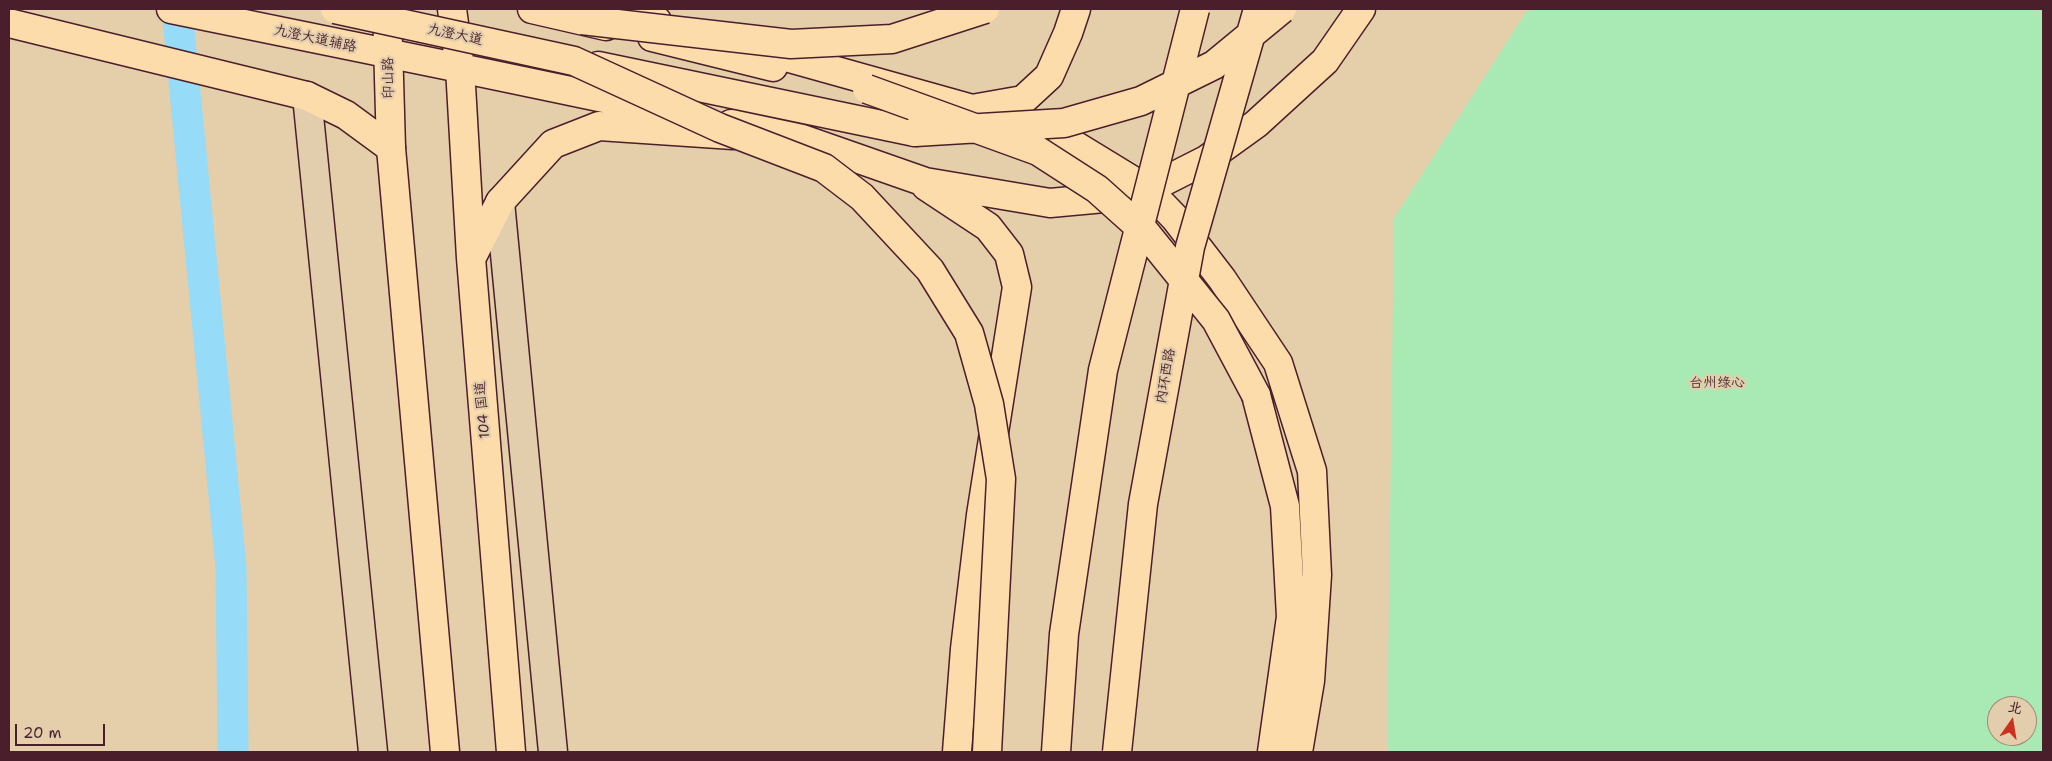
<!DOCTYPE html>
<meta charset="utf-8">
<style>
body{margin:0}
#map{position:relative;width:2052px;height:761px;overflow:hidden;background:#e5ceaa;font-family:"Shantell Sans","LXGW WenKai TC",sans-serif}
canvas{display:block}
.frame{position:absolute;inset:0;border:10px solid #4a1f2b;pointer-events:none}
.north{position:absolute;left:1987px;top:696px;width:50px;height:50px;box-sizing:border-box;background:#e2ceac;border:1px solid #a58878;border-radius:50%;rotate:13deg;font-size:14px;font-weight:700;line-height:20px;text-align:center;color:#4a1f2b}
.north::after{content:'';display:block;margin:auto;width:18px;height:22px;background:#c8321e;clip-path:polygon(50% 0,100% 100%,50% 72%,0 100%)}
.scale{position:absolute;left:15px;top:724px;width:90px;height:22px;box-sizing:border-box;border:2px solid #4a1f2b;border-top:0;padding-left:6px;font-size:15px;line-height:18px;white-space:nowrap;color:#4a1f2b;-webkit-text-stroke:4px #e2ceac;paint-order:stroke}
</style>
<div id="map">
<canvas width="2052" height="761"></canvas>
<div class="frame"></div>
<div class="north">北</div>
<div class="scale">20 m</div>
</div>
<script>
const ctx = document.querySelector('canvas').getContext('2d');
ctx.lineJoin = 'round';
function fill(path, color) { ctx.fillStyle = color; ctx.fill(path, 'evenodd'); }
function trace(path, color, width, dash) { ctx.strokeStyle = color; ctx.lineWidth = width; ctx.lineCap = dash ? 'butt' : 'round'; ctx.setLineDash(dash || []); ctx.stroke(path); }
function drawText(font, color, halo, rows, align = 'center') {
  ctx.font = font + ' "Shantell Sans","LXGW WenKai TC",sans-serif'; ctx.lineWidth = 4.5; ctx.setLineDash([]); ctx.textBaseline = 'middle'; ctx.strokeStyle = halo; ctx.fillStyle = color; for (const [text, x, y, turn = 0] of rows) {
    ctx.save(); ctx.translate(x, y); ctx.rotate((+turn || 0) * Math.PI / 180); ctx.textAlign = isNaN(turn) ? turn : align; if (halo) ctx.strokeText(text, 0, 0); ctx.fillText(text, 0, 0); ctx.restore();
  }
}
fill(new Path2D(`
 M 1528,9 L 2043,9 L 2043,752 L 1387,752 L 1394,218 ZM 1997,706 L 2027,706 L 2027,736 L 1997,736 Z`), '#a9eab4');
trace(new Path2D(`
 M 177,9 L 231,567 L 233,752`), '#96dbf8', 31);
const secondary = new Path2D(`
 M 307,96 L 373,752
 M 500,202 L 553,752`);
const primary = new Path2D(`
 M 171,9 L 460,68
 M 9,23 L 307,96 L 346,115 L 391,148`);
const trunk = new Path2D(`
 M 387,9 L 391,148 L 445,752
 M 452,9 L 460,68 L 471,258 L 511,752
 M 532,9 L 606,26
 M 615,9 L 657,21
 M 652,37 L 773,67
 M 754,48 L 972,109 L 1023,100 L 1049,76 L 1068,33 L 1076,9
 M 598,66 L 915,132
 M 460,68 L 671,112
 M 972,109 L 1076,146 L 1148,190 L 1175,218 L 1222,279 L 1278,363 L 1312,471 L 1317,575 L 1310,681 L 1298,752
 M 731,124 L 802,139 L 925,182 L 1050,203 L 1137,195 L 1206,160 L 1256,124 L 1325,61 L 1361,9
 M 926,186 L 988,227 L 1009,254 L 1017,287 L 981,515 L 965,649 L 957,752
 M 472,257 L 500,202 L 553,144 L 599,126 L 733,135
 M 1256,395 L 1285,506 L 1291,617 L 1272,752`);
trace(secondary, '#4a1f2b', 31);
trace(primary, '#4a1f2b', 31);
trace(trunk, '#4a1f2b', 31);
trace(secondary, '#e2ceac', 28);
trace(primary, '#fddcac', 28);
trace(trunk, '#fddcac', 28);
const trunkBridge = new Path2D(`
 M 335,9 L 574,61 L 720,128 L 824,168 L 862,197 L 930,270 L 969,333 L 989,404 L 1001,479 L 987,752
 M 582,20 L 791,44 L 892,39 L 985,9
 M 867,89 L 1038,151 L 1097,189 L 1145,232 L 1216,320 L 1256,395
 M 915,132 L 1064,123 L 1141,101 L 1214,65 L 1282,9
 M 1056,752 L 1064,634 L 1103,370 L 1195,9
 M 1117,752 L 1143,504 L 1190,247 L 1258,9`);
trace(trunkBridge, '#4a1f2b', 31, []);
trace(trunkBridge, '#fddcac', 28);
drawText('14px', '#4a1f2b', '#e2ceac', [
 ["九澄大道",455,35,12],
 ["九澄大道辅路",315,39,12],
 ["印山路",389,78,-91],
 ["内环西路",1166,376,-80],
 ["104 国道",483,410,-95]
]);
drawText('14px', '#543339', '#e2ceac', [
 ["台州绿心",1717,383]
]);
</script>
